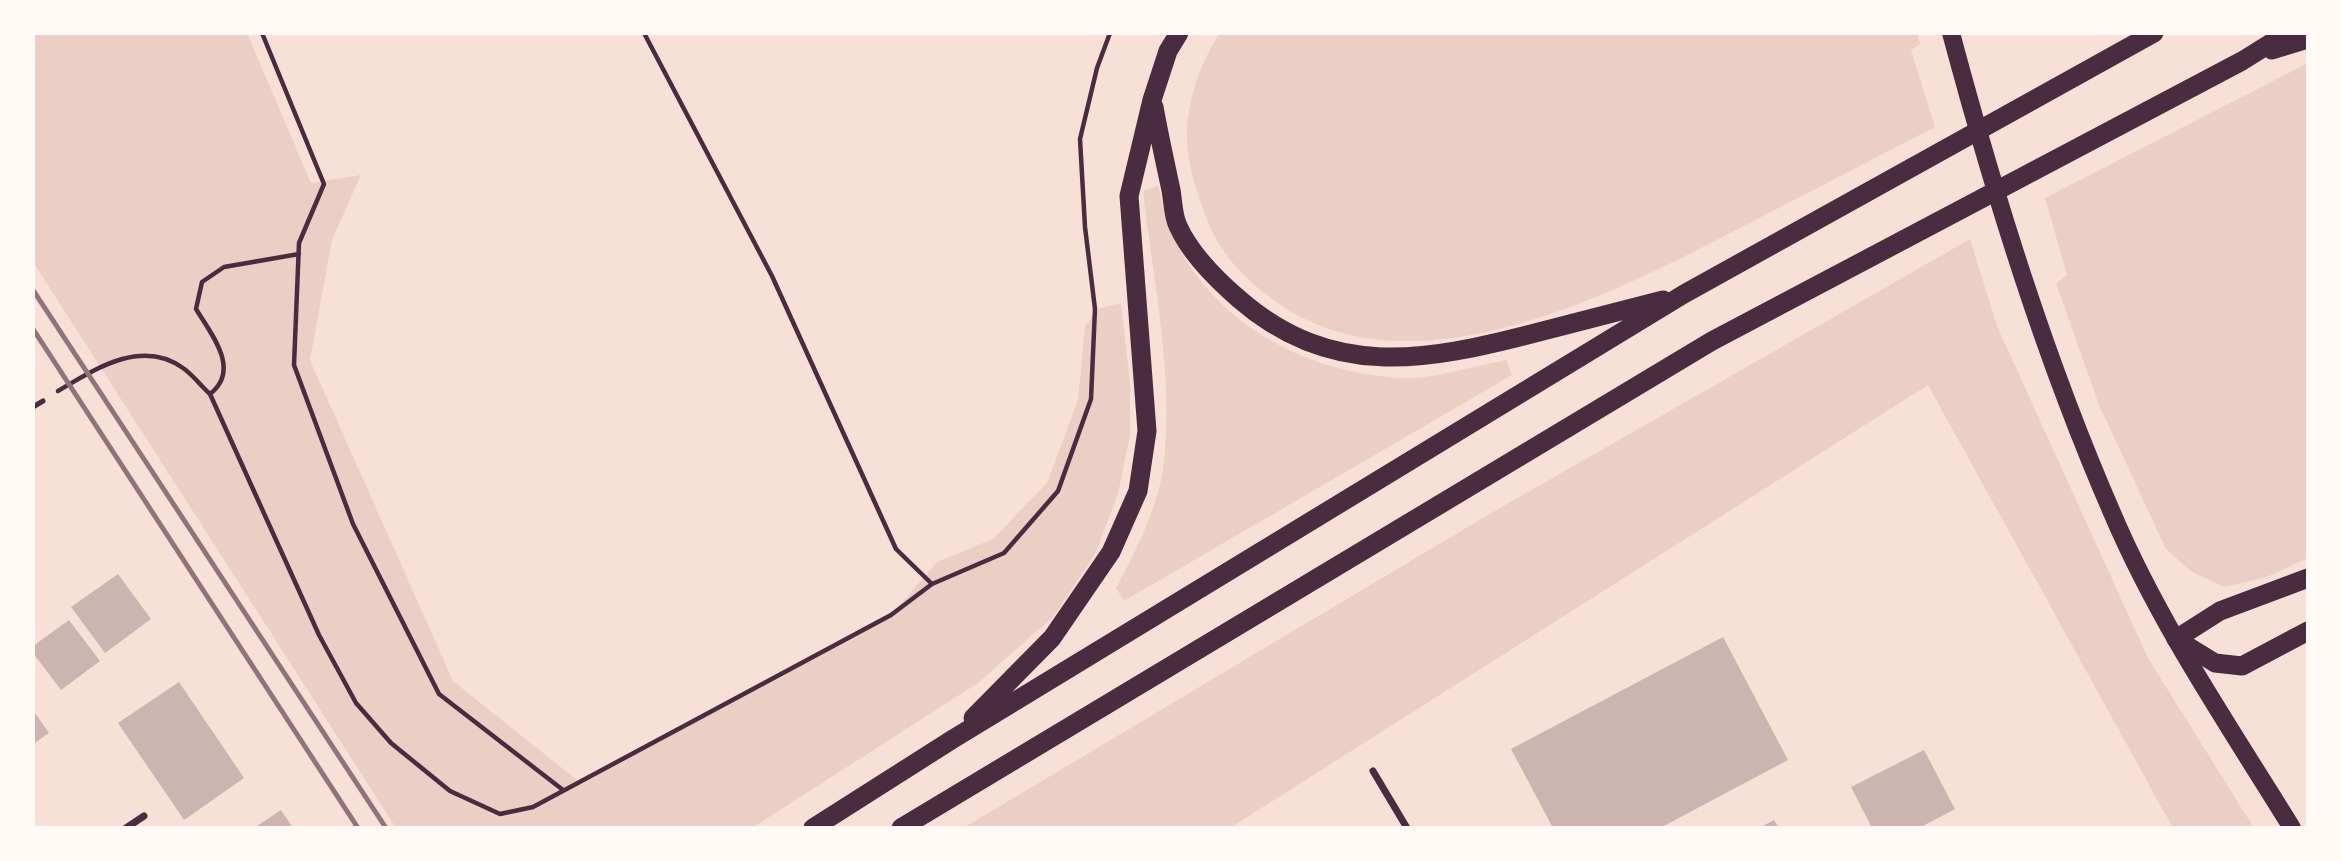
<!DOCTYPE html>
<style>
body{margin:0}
#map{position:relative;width:2341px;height:861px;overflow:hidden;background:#f7e1d7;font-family:Figtree,sans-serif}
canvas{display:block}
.frame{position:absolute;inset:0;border:35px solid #fffaf5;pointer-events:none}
</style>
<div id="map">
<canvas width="2341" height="861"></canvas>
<div class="frame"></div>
</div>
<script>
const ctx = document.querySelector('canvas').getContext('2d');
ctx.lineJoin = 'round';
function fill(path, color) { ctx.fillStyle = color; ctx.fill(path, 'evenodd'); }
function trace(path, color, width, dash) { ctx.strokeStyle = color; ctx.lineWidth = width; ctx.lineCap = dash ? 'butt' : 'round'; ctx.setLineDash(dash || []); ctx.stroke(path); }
fill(new Path2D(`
 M 33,33 L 247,33 L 311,183 L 361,175 L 332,240 L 310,360 L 453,681 L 582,784 L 891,615 L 937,562 L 993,539 L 1047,483 L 1078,400 L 1085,326 L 1100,308 L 1121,303 L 1130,383 L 1130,435 L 1118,494 L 1095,554 L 1054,616 L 978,683 L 752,828 L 396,828 L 33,262 Z
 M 1220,33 L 1917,33 L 1920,44 L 1911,50 L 1935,127 C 1876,158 1817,188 1757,219 C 1623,289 1409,406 1268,296 C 1241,275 1219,252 1207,219 C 1197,194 1187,165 1187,138 C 1186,104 1201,60 1220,33 Z
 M 2308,63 L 2308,558 L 2267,577 L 2224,587 L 2192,572 L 2166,549 L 2099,405 L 2056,283 L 2067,275 L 2045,198 Z
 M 1158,186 C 1162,200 1164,215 1169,228 C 1209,321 1303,373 1402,378 C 1429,380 1478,365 1506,360 L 1512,375 L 1124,601 L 1116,588 C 1135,552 1157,510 1163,469 C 1175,378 1153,281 1143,191 Z
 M 1970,239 L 1997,326 L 2148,658 L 2254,828 L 2173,828 L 1928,385 L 1230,828 L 963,828 L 1481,519 Z`), '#ebcfc5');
fill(new Path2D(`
 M 118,574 L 151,619 L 105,653 L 71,607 Z
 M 69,620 L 100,661 L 61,690 L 33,653 L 33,646 Z
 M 1723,637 L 1788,760 L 1660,828 L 1553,828 L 1511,749 Z
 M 179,682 L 244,778 L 184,820 L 118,723 Z
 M 33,710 L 49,733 L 33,744 Z
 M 1924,750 L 1955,809 L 1919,828 L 1872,828 L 1851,787 Z
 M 281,810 L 293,828 L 254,828 Z
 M 1774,820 L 1779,828 L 1759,828 Z`), '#ccb4b1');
trace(new Path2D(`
 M 262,33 L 324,184 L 299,243 L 294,365 L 353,524 L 439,694 L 563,790
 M 644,33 L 772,276 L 896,549 L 932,584
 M 58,391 C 95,369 142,338 183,368 C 193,375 201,386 210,394 L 319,635 L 356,703 L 391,743 L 450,791 L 500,814 L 533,807 L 891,615 L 932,584 L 1004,553 L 1058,491 L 1091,399 L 1095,309 L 1085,227 L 1080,139 L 1097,68 L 1110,33
 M 210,394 C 241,370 212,335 196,309 L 202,282 L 224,267 L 299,254`), '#4a2c40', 4.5);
trace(new Path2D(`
 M 33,407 L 43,401`), '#4a2c40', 5);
trace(new Path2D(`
 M 1373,771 L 1407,828
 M 126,828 L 144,816`), '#4a2c40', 7);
trace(new Path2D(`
 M 1951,33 C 1995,197 2045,359 2113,515 C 2160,625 2229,726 2292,828`), '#4a2c40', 18);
trace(new Path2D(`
 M 2272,50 L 2308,39
 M 1154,107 C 1159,135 1165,162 1171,190 C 1173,201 1173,216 1178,226 C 1190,253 1217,280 1239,299 C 1332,380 1427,361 1535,333 C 1578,322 1620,311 1663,300
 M 2308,578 L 2220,611 L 2176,639 L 2215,663 L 2242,666 L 2308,631
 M 973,718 L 1052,638 L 1111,552 L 1138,491 L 1147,431 L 1129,196 L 1152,100 L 1168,51 L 1179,33
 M 813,828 L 953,739 L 1684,294 L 2154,33
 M 901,828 L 1712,341 L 2242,61 L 2287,33`), '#4a2c40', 19);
trace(new Path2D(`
 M 33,290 L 386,828
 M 33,329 L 358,828`), '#8f747c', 5);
</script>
